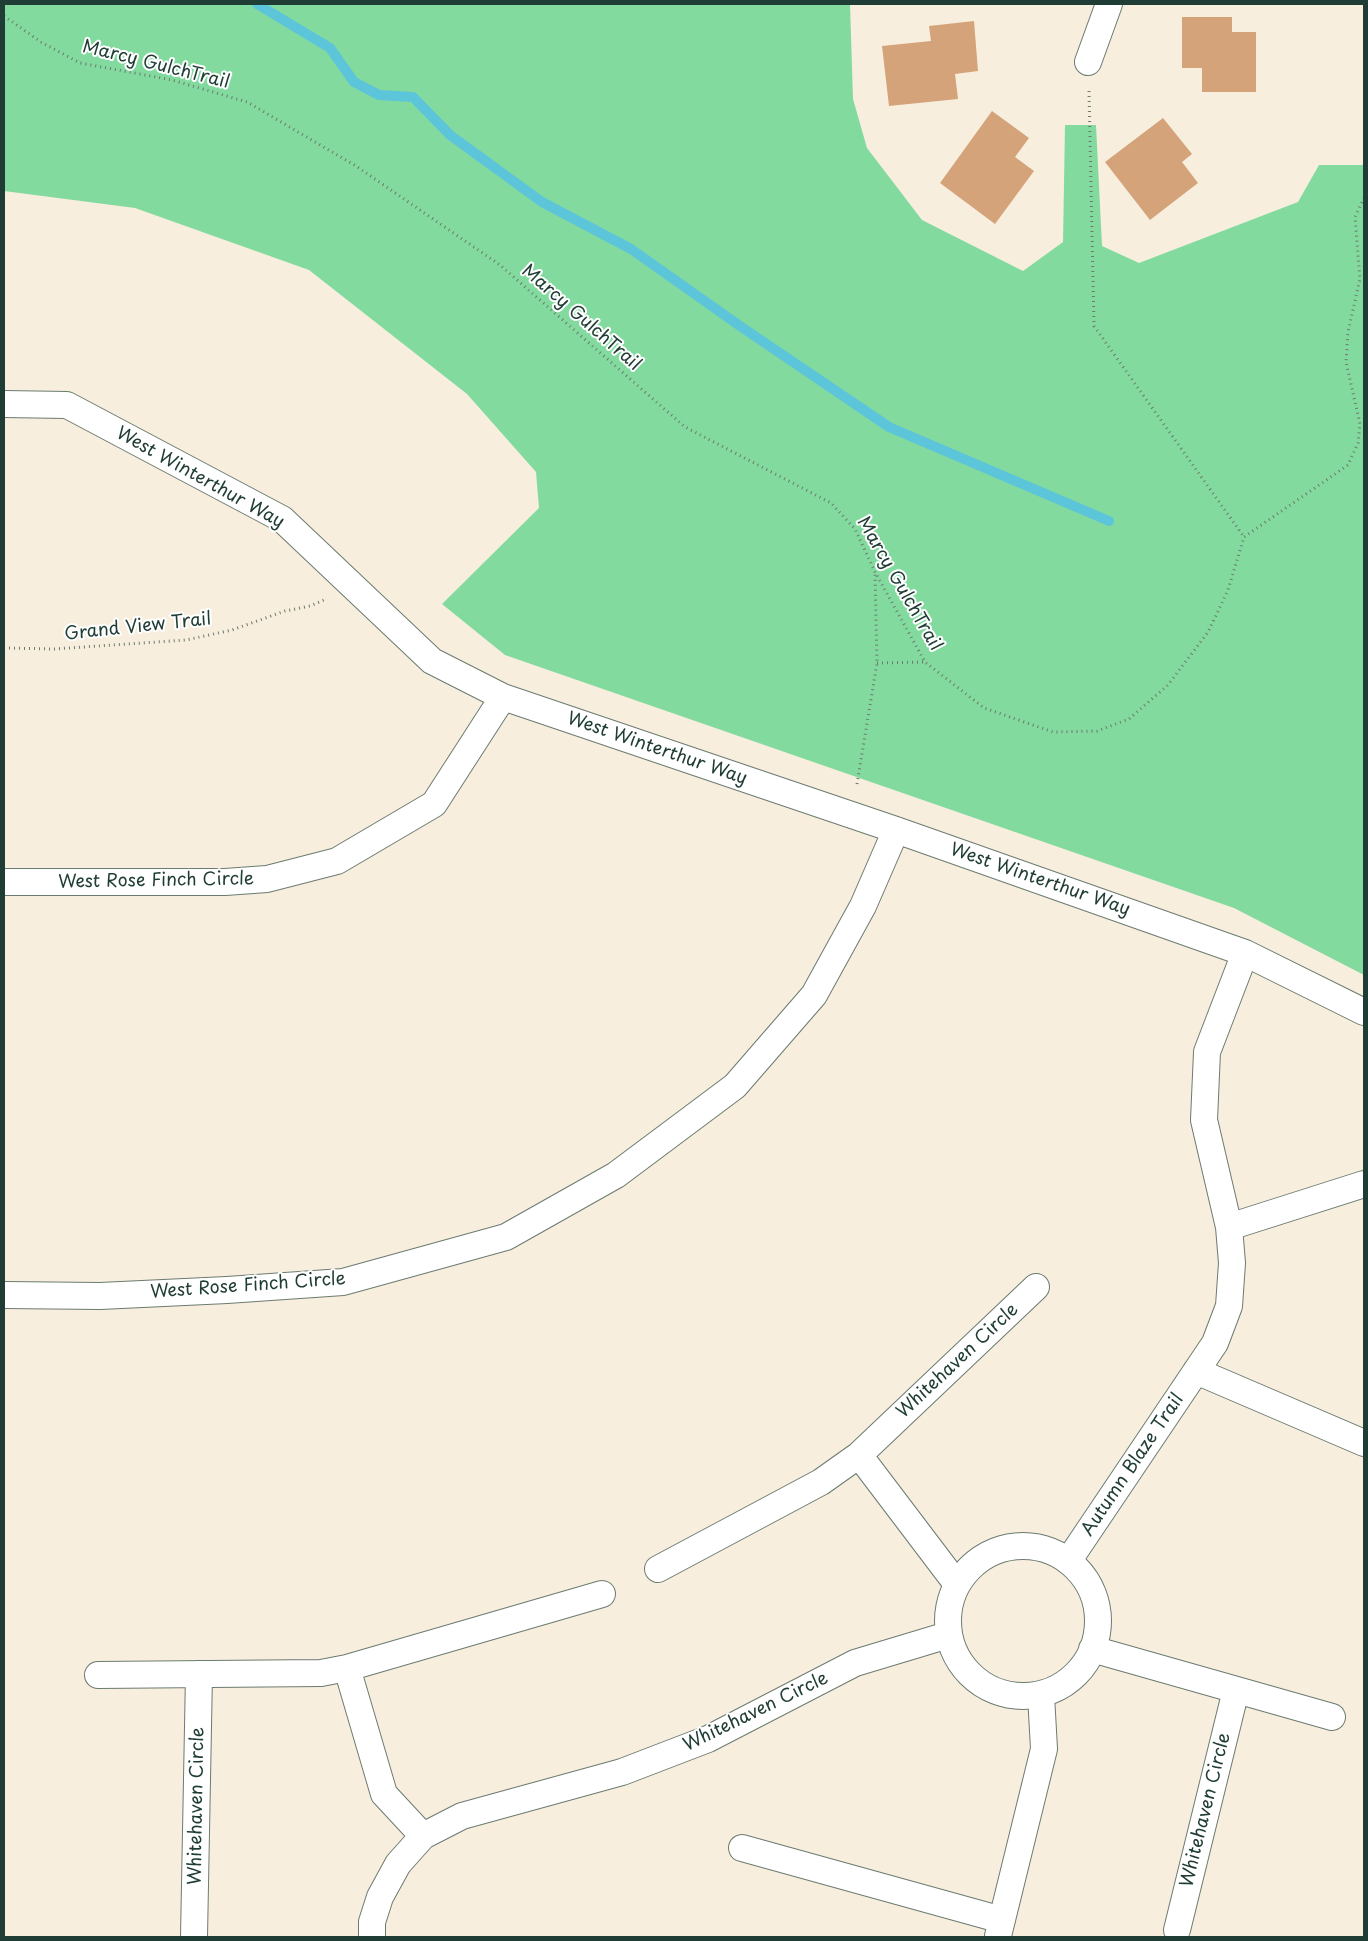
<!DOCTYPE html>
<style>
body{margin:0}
#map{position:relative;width:1368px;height:1941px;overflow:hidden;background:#f8eede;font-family:"Playpen Sans",sans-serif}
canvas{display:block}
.frame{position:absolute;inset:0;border:5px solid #1f3d34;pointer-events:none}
</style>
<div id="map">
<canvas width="1368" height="1941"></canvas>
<div class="frame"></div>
</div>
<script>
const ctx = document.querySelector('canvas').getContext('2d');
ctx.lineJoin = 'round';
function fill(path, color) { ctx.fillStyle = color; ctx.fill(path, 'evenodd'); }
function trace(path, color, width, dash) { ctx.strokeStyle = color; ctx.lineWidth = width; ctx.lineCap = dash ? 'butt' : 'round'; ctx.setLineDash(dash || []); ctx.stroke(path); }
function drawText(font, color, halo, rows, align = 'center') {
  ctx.font = font + ' "Playpen Sans",sans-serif'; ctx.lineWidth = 4; ctx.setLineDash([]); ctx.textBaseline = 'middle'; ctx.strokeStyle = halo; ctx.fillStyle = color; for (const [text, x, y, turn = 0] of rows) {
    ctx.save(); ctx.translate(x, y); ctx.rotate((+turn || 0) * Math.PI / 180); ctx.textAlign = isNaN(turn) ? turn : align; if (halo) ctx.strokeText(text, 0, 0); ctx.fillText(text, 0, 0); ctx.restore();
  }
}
fill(new Path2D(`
 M 4,4 L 850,4 L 853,99 L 867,148 L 922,220 L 1023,271 L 1063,242 L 1065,125 L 1096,125 L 1102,246 L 1139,263 L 1298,202 L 1319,165 L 1364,165 L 1364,975 L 1234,908 L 505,655 L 442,604 L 539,508 L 536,472 L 467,394 L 309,270 L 135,208 L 4,191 Z`), '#83da9e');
trace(new Path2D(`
 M 257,4 L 330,48 L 354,82 L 379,95 L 413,97 L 450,135 L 542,202 L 631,249 L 740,326 L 889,427 L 1109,521`), '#5dc5da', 10);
fill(new Path2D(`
 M 1182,17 L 1232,17 L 1232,32 L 1256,32 L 1256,92 L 1202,92 L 1202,68 L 1182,68 Z
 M 974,21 L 978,71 L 955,74 L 958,99 L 889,106 L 882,46 L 931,41 L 929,26 Z
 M 992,111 L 1029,138 L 1015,157 L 1034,171 L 995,224 L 940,183 Z
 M 1163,118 L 1192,154 L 1182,162 L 1198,183 L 1150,220 L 1105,162 Z`), '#d4a37a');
const minor = new Path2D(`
 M 1088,62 L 1109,4
 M 4,404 L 67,405 L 282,519 L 432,661 L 503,697 L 896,830 L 1245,953 L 1364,1012
 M 4,882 L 225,882 L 267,879 L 337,861 L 434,804 L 503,697
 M 1229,1227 L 1364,1184
 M 4,1295 L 100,1296 L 227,1290 L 343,1282 L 506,1237 L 616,1175 L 735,1086 L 814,995 L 863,906 L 896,830
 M 1196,1371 L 1364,1443
 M 859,1455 L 956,1583
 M948 1621a75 75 0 1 1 150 0a75 75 0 1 1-150 0Z
 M 1069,1560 L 1215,1343 L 1229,1306 L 1232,1263 L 1229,1227 L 1204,1120 L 1207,1052 L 1245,953
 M 658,1569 L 821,1482 L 859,1455 L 1036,1287
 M 1092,1649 L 1332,1717
 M 347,1668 L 384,1794 L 423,1836
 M 98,1675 L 321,1673 L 347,1668 L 602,1594
 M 742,1848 L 1002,1920
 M 1177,1930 L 1236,1690
 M 998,1936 L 1044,1749 L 1041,1695
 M 194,1937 L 199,1674
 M 372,1937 L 372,1922 L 380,1897 L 398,1864 L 423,1836 L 462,1816 L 622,1772 L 708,1739 L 855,1663 L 948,1635`);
trace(minor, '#6b7b70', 28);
trace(new Path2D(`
 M 4,16 L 41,42 L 80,63 L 172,80 L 247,102 L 356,166 L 500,265 L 685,427 L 831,503 L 855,529 L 875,572 L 925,662 L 984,708 L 1053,732 L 1097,731 L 1129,719 L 1168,685 L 1208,632 L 1228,590 L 1244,537 L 1348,465 L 1358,443 L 1360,424 L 1346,362 L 1348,332 L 1360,279 L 1355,217 L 1364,198
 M 1089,91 L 1094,326 L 1244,537
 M 4,648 L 54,649 L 186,640 L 232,630 L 285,611 L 310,606 L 324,600
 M 877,663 L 925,662
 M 857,784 L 877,663 L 875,572`), '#6b7b70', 3, [1, 4]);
trace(minor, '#fff', 26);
drawText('18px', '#1f3d34', '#fff', [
 ["Marcy GulchTrail",156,65,14],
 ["Marcy GulchTrail",581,318,41],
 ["West Winterthur Way",200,478,29],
 ["Marcy GulchTrail",899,584,60],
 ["Grand View Trail",138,627,-6],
 ["West Winterthur Way",657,749,19],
 ["West Winterthur Way",1040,880,19],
 ["West Rose Finch Circle",156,881,-1],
 ["West Rose Finch Circle",248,1286,-4],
 ["Whitehaven Circle",958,1361,-43],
 ["Autumn Blaze Trail",1133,1465,-56],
 ["Whitehaven Circle",756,1712,-26],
 ["Whitehaven Circle",197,1806,-89],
 ["Whitehaven Circle",1206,1810,-76]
]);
</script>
